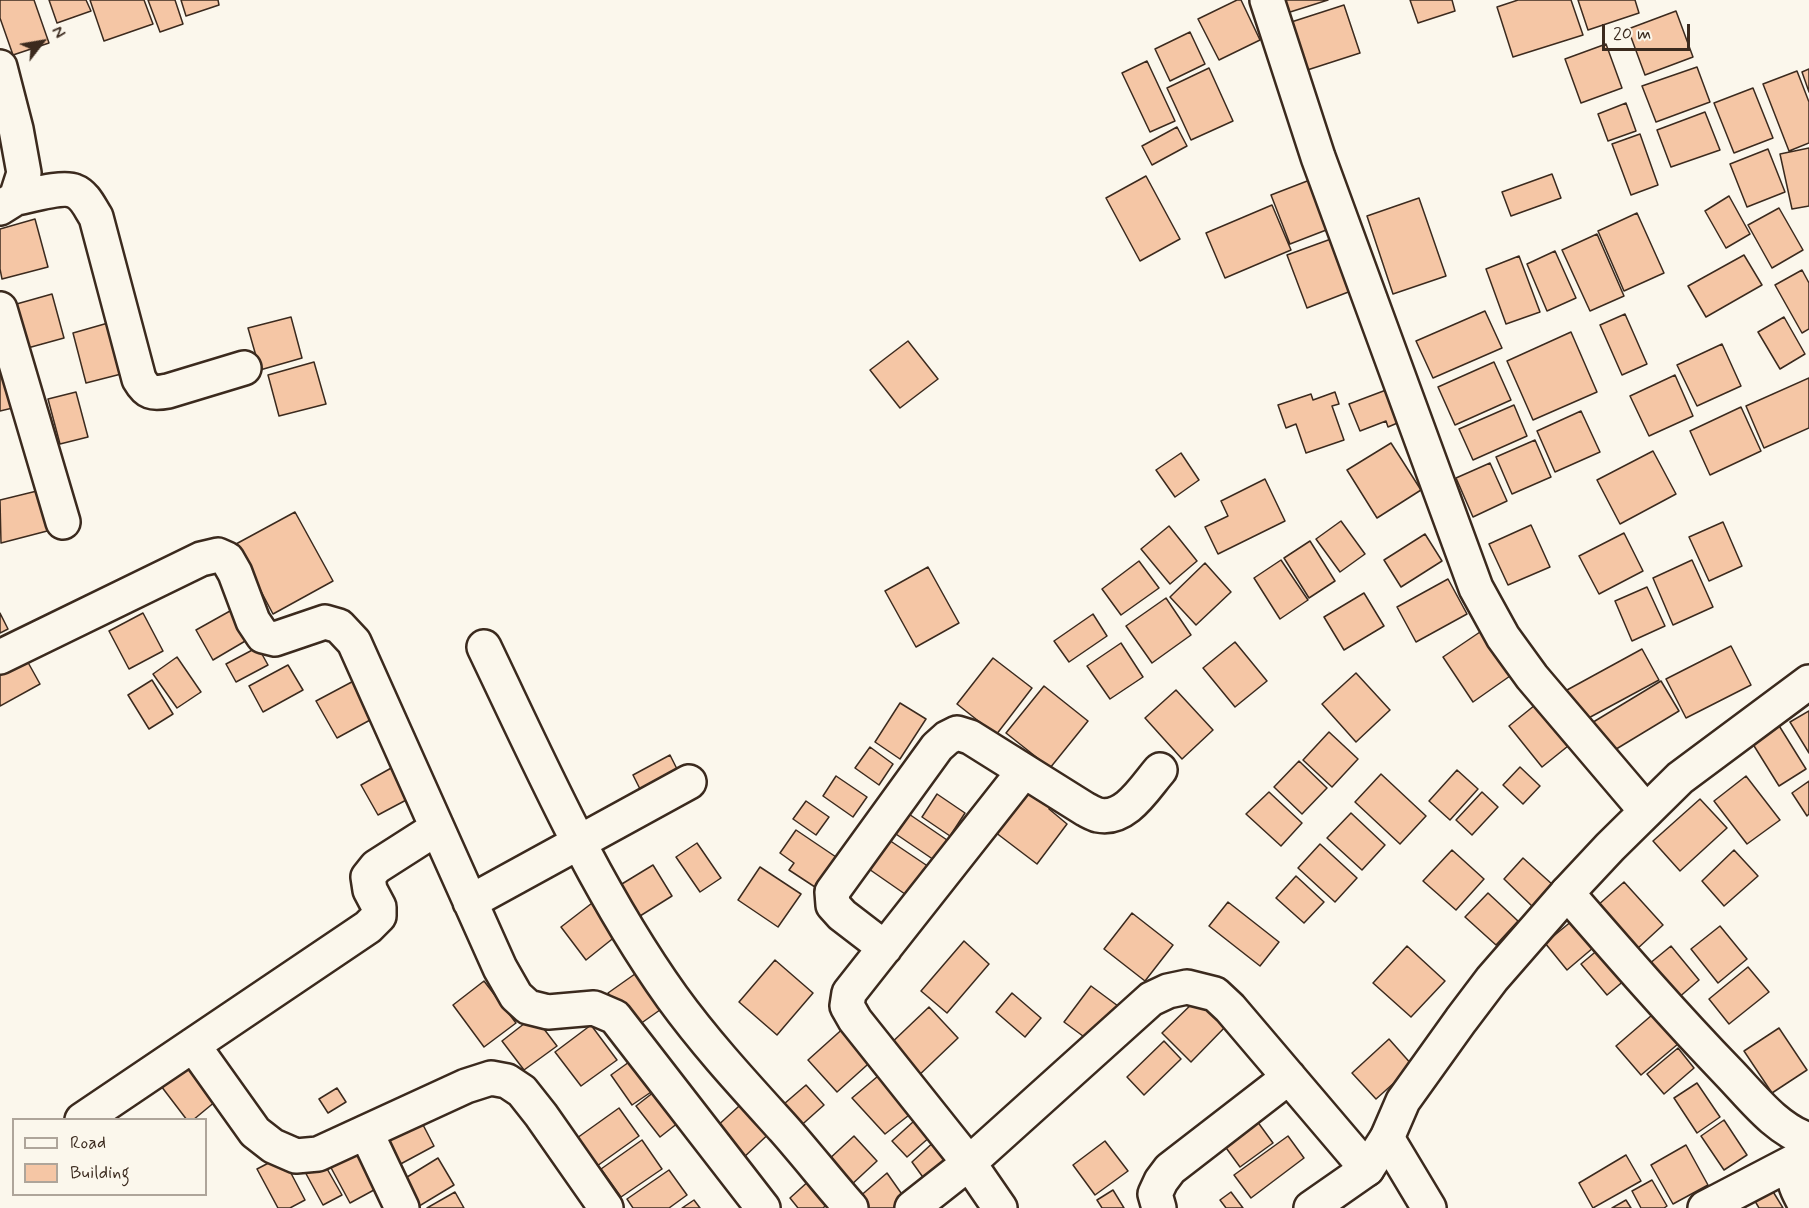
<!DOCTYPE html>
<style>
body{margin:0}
#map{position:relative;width:1809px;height:1208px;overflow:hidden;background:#fbf7ec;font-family:Mynerve,sans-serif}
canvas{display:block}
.legend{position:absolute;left:12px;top:1118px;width:195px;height:78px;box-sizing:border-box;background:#fbf7ec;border:2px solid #aea59a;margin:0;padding:8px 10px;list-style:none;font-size:18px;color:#3b2a1e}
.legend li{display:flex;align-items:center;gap:12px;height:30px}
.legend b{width:30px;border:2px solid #aea59a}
.north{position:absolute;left:12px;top:12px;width:60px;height:60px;-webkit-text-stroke:4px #fbf7ec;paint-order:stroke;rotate:59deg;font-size:16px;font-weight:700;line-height:24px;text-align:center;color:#3b2a1e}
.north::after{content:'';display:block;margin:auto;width:21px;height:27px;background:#3b2a1e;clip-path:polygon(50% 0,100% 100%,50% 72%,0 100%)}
.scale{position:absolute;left:1602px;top:24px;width:88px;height:27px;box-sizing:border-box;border:3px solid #3b2a1e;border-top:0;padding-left:8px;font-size:18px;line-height:21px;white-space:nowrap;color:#3b2a1e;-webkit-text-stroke:4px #fbf7ec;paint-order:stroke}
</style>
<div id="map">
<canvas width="1809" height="1208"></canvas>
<ul class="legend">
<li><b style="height:8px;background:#fbf7ec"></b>Road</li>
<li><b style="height:16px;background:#f5c6a5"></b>Building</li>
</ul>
<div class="north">N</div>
<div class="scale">20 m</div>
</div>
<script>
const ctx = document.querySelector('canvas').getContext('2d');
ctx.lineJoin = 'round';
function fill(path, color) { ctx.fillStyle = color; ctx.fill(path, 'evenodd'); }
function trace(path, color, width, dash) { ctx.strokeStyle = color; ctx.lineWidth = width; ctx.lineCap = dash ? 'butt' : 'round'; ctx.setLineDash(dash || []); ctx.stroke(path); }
const building = new Path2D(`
 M 0,0 L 34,0 L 49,43 L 13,55 L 0,18 Z
 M 49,0 L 86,0 L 91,11 L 57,23 Z
 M 90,0 L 144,0 L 153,24 L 104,41 Z
 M 148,0 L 175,0 L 183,24 L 160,32 Z
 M 181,0 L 218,0 L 219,5 L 186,16 Z
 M 1237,0 L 1241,0 L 1260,40 L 1219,60 L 1198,19 Z
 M 1283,0 L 1328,0 L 1287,13 Z
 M 1410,0 L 1452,0 L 1455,11 L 1418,23 Z
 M 1518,0 L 1571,0 L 1583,35 L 1513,57 L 1497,7 Z
 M 1578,0 L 1635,0 L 1639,13 L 1588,30 Z
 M 1344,5 L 1360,53 L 1298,73 L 1282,25 Z
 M 1676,11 L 1693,57 L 1645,75 L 1628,29 Z
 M 1190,32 L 1205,64 L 1170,81 L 1155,49 Z
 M 1606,44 L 1622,88 L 1581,103 L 1565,59 Z
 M 1147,61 L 1175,121 L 1150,132 L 1122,73 Z
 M 1697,67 L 1710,102 L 1656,122 L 1642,86 Z
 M 1209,68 L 1233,121 L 1191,140 L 1167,88 Z
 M 1809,69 L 1809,92 L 1802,72 Z
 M 1797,71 L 1809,102 L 1809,143 L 1789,151 L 1763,84 Z
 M 1753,88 L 1773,138 L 1734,153 L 1714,103 Z
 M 1626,103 L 1636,131 L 1608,141 L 1598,114 Z
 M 1705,112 L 1720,150 L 1671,167 L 1657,130 Z
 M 1177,127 L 1187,146 L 1152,165 L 1142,146 Z
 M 1640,134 L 1658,185 L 1631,195 L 1612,144 Z
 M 1809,148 L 1809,206 L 1792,209 L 1780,154 Z
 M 1768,149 L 1785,192 L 1747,207 L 1730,164 Z
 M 1552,174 L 1561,198 L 1511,216 L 1502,192 Z
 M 1146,176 L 1180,239 L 1140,261 L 1106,198 Z
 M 1315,178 L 1334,227 L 1290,244 L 1271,195 Z
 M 1729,196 L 1750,234 L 1726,248 L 1705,211 Z
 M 1419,198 L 1446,276 L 1393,294 L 1367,216 Z
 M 1272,205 L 1291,250 L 1225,278 L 1206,233 Z
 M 1779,208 L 1803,250 L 1772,268 L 1748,225 Z
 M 1637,213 L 1664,273 L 1624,291 L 1598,231 Z
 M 35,219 L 48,267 L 2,279 L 0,269 L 0,229 Z
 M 1597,234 L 1624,296 L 1590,311 L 1562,250 Z
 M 1331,239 L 1351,291 L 1307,308 L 1287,255 Z
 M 1555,251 L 1576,298 L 1547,311 L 1527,264 Z
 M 1744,255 L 1762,285 L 1706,317 L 1688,286 Z
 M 1519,256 L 1540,312 L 1506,324 L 1486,269 Z
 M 1802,270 L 1809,283 L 1809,329 L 1802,333 L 1775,285 Z
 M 52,294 L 64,338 L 24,349 L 13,305 Z
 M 1485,311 L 1502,348 L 1433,378 L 1416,341 Z
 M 1625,314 L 1647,364 L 1622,375 L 1600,325 Z
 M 291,317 L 302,358 L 260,370 L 248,328 Z
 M 1784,317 L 1805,354 L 1780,369 L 1758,332 Z
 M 115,321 L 129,372 L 86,383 L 73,333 Z
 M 1571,332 L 1597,392 L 1533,420 L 1507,361 Z
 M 908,341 L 938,379 L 900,408 L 870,370 Z
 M 1722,344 L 1741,386 L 1697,406 L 1677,365 Z
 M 314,362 L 326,404 L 279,416 L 268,375 Z
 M 1494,362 L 1511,400 L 1455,425 L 1438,387 Z
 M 10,367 L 21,406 L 0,411 L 0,370 Z
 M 1675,375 L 1693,416 L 1649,436 L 1630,396 Z
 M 1809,378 L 1809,428 L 1764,448 L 1746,406 Z
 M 1394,387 L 1407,419 L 1388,427 L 1386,421 L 1360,431 L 1349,404 Z
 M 76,392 L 88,437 L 60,444 L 48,399 Z
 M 1335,392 L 1339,404 L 1332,406 L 1344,440 L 1306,453 L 1296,424 L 1286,428 L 1278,405 L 1311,394 L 1313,400 Z
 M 1514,405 L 1527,436 L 1473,460 L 1459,429 Z
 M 1741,407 L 1761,451 L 1710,475 L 1690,431 Z
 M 1581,411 L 1600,452 L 1555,472 L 1537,431 Z
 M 1535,440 L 1551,477 L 1512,494 L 1496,457 Z
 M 1391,443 L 1421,490 L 1377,518 L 1347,470 Z
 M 1653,451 L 1676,494 L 1620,524 L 1597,480 Z
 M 1181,453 L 1199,480 L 1175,497 L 1156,470 Z
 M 1490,463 L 1507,501 L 1473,517 L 1456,478 Z
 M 1265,479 L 1285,521 L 1218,554 L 1205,527 L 1228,516 L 1221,501 Z
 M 41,490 L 51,530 L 1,543 L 0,500 Z
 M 295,512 L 333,581 L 273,614 L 236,544 Z
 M 1341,521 L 1365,554 L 1340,572 L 1316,539 Z
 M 1723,522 L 1742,566 L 1709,581 L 1689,537 Z
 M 1531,525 L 1550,567 L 1508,585 L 1489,544 Z
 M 1169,526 L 1197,561 L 1170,584 L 1141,549 Z
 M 1624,533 L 1643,571 L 1599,594 L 1579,556 Z
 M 1425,534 L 1442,561 L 1401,587 L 1384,560 Z
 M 1310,541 L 1335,581 L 1309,598 L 1284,558 Z
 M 1281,560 L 1308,600 L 1280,619 L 1254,578 Z
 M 1692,560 L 1713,607 L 1673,625 L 1653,578 Z
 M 1139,561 L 1159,588 L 1121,615 L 1102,589 Z
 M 1205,563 L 1231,592 L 1196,625 L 1170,597 Z
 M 928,567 L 959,623 L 916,647 L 885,591 Z
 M 1448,579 L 1467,614 L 1416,642 L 1397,607 Z
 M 1647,587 L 1665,626 L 1632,641 L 1615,601 Z
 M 1364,593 L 1384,626 L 1344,650 L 1324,617 Z
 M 1166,598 L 1191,635 L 1152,663 L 1126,626 Z
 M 230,611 L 247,640 L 213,660 L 196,630 Z
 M 0,613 L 8,629 L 0,633 Z
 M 143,613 L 163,651 L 129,669 L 109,631 Z
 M 1093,614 L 1107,636 L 1069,662 L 1054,641 Z
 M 1480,632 L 1510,676 L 1473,702 L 1443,657 Z
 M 1235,642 L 1267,681 L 1235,707 L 1203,668 Z
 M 1121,643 L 1143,677 L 1110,699 L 1087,666 Z
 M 1731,646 L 1751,685 L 1686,718 L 1666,679 Z
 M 258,647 L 268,665 L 236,682 L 226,664 Z
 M 1642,649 L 1659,680 L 1583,721 L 1567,690 Z
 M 25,657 L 40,684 L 0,706 L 0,671 Z
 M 177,657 L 201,692 L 177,708 L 153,674 Z
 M 993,658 L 1032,688 L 996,735 L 957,704 Z
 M 288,665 L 303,690 L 263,712 L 249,686 Z
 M 1356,673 L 1390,710 L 1356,742 L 1322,704 Z
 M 363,676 L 383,713 L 337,738 L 316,701 Z
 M 152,680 L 173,714 L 149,729 L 128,695 Z
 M 1661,681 L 1679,711 L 1608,754 L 1590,724 Z
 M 1044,686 L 1088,721 L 1050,768 L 1006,733 Z
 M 1176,690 L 1213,730 L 1182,759 L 1145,718 Z
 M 1540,701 L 1573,742 L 1542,767 L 1509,726 Z
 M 900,703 L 926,719 L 900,759 L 875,742 Z
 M 1809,711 L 1809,753 L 1790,722 Z
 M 1778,724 L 1806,769 L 1779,786 L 1751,741 Z
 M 1329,732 L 1358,759 L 1332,787 L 1303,760 Z
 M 870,747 L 893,764 L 879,785 L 855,768 Z
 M 670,755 L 680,775 L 643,795 L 633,775 Z
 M 1299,761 L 1327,788 L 1302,814 L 1274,787 Z
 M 393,767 L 410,798 L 378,815 L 361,785 Z
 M 1520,767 L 1540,786 L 1523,804 L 1503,785 Z
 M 1457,770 L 1478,789 L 1450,820 L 1429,801 Z
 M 1381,774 L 1426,816 L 1400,844 L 1355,802 Z
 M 836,776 L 867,797 L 853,817 L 823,796 Z
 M 1746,776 L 1780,820 L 1747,844 L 1714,801 Z
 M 1028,780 L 1037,786 L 1031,795 L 1037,800 L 1043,793 L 1054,802 L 1049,809 L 1067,824 L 1037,864 L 991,829 Z
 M 1809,781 L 1809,814 L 1807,816 L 1792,793 Z
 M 1269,792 L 1302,823 L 1281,846 L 1246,814 Z
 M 1482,792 L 1498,807 L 1472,835 L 1456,820 Z
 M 937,794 L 965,813 L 950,836 L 922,817 Z
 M 1700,799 L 1727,828 L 1680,871 L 1653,841 Z
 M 806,801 L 829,817 L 816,835 L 793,819 Z
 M 903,810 L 950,842 L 937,862 L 890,830 Z
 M 1351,813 L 1385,845 L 1362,870 L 1327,838 Z
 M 796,830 L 839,859 L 818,889 L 789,870 L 794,863 L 780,853 Z
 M 886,838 L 935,871 L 915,901 L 866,867 Z
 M 697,843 L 721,878 L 700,892 L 676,857 Z
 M 1320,844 L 1357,878 L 1335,902 L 1298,868 Z
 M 1452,850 L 1484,879 L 1456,910 L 1423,881 Z
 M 1734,850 L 1758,876 L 1724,906 L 1702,881 Z
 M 1523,858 L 1553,885 L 1533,907 L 1504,879 Z
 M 653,865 L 672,896 L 632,921 L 612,890 Z
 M 760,867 L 801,894 L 778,927 L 738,900 Z
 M 1296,876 L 1324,902 L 1304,923 L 1276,898 Z
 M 1624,882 L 1663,925 L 1637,949 L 1597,906 Z
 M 1488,893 L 1518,921 L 1496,945 L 1465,917 Z
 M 596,900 L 621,932 L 586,960 L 561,927 Z
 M 1228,902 L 1279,942 L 1260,966 L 1209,926 Z
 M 1132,913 L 1173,945 L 1145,981 L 1104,949 Z
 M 1578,916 L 1600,942 L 1567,970 L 1545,943 Z
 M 1720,926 L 1747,959 L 1718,983 L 1691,949 Z
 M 964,941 L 989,964 L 947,1013 L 921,991 Z
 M 1606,943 L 1632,974 L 1607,995 L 1581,964 Z
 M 1407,946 L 1445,981 L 1411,1017 L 1373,983 Z
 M 1671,946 L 1699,980 L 1677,999 L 1649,964 Z
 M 775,960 L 813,993 L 777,1035 L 739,1002 Z
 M 1748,967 L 1769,992 L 1729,1024 L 1709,999 Z
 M 642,969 L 667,1005 L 633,1029 L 608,993 Z
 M 484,981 L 516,1023 L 484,1047 L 453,1005 Z
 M 1091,986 L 1118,1006 L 1091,1042 L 1064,1022 Z
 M 1012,993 L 1041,1018 L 1025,1037 L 996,1012 Z
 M 1200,996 L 1228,1024 L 1191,1062 L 1162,1033 Z
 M 929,1007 L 958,1038 L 915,1079 L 886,1048 Z
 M 1652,1015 L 1678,1044 L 1641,1075 L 1616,1046 Z
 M 534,1016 L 557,1046 L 524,1070 L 502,1041 Z
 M 591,1025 L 617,1060 L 581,1086 L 555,1052 Z
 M 847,1025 L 876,1057 L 837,1092 L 808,1060 Z
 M 1779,1028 L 1807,1070 L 1772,1093 L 1744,1051 Z
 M 1389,1039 L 1413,1066 L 1376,1099 L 1352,1073 Z
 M 1164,1041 L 1181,1059 L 1144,1095 L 1127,1077 Z
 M 1678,1048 L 1694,1068 L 1664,1094 L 1647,1074 Z
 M 636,1057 L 657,1088 L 632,1105 L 611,1075 Z
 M 186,1061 L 216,1101 L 193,1120 L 187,1120 L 158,1082 Z
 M 884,1071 L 918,1108 L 885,1134 L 852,1098 Z
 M 1697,1083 L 1720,1117 L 1697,1133 L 1674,1098 Z
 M 806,1085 L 824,1105 L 796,1130 L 777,1110 Z
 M 337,1088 L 346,1102 L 328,1113 L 319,1099 Z
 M 659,1088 L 683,1119 L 660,1137 L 636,1106 Z
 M 749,1097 L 776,1127 L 742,1159 L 715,1128 Z
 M 619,1108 L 639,1136 L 597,1166 L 577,1138 Z
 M 924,1112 L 939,1129 L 907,1157 L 892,1141 Z
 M 420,1119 L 434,1146 L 395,1167 L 381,1140 Z
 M 1724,1120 L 1747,1155 L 1724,1170 L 1701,1136 Z
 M 1257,1121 L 1273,1143 L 1240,1167 L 1224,1145 Z
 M 854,1136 L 877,1161 L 850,1186 L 827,1161 Z
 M 1288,1136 L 1304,1158 L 1251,1198 L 1234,1175 Z
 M 937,1139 L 953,1157 L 925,1180 L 912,1162 Z
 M 642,1140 L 662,1169 L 621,1197 L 601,1169 Z
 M 1105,1141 L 1128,1171 L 1095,1195 L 1073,1165 Z
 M 365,1145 L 385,1184 L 350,1203 L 329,1164 Z
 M 1686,1145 L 1708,1185 L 1673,1204 L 1651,1165 Z
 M 1626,1155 L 1641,1181 L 1593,1208 L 1579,1183 Z
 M 282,1156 L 305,1200 L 290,1208 L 278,1208 L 257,1169 Z
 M 438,1158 L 454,1185 L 416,1208 L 399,1182 Z
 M 322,1160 L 342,1195 L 323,1205 L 304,1170 Z
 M 669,1170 L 687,1195 L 669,1208 L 633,1208 L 627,1199 Z
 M 887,1173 L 906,1200 L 897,1208 L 865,1208 L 858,1198 Z
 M 811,1179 L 831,1201 L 823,1208 L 798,1208 L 790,1198 Z
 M 1652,1180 L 1667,1206 L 1664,1208 L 1641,1208 L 1632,1191 Z
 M 1769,1185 L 1783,1208 L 1759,1208 L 1752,1196 Z
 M 1113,1190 L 1124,1208 L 1102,1208 L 1097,1200 Z
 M 455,1192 L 464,1208 L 427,1208 Z
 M 1231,1192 L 1243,1208 L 1226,1208 L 1220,1200 Z
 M 694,1200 L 700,1208 L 682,1208 Z
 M 1626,1200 L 1631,1208 L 1612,1208 Z`);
fill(building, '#f5c6a5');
trace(building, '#3b2a1e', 1.5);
const minor = new Path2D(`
 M 1267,0 L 1318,157 L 1476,588 L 1503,637 L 1532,677 L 1646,811
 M 0,67 L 16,129 L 24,173 L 16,198 L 0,208
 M 16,198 C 28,196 63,186 74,191 C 85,195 90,208 96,217 L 139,379 C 147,393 152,394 168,391 L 244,368
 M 0,309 L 63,522
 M 484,647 C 541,766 595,889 672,997 C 706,1044 745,1086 784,1129 C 807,1155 828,1182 851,1208
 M 0,657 L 201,559 L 218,555 L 227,559 L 235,573 L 253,621 L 263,636 L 275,639 L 325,622 L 339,626 L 354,642 L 500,968 L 516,996 L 528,1007 L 548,1012 L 594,1008 L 615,1017 L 763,1208
 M 1567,893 C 1620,954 1673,1015 1729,1073 C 1753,1098 1776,1129 1809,1140
 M 470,902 L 689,782
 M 885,948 L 842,915 L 833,905 L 832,892 L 937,747 L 947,738 L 957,733 L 970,737 L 1085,809 C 1089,811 1094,814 1098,815 C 1126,821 1145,787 1160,770
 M 193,1045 L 255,1132 L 273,1146 L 296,1156 L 318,1154 L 466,1086 L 491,1078 L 507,1081 L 522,1091 L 541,1115 L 606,1208
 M 82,1120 L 368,927 L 379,916 L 379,907 L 370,890 L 368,877 L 376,867 L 437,828
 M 366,1132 L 402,1208
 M 1387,1138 L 1429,1208
 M 912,1208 L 969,1163 L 1151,999 L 1168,991 L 1187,987 L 1215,994 L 1230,1008 L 1367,1169
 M 1000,1208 L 969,1163 L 855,1020 L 847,1006 L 849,993 L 1024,771
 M 1159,1208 L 1155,1194 L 1161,1181 L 1170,1169 L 1289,1077
 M 1705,1208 L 1797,1160
 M 1807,1208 C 1793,1182 1786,1171 1809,1148`);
const tertiary = new Path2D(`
 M 1311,1208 L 1367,1169 L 1387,1138 L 1403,1101 L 1461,1020 L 1492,979 L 1567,893 L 1610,847 L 1680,778 L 1809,682`);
trace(minor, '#3b2a1e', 38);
trace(tertiary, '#3b2a1e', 38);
trace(minor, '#fbf7ec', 33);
trace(tertiary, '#fbf7ec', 33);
</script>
